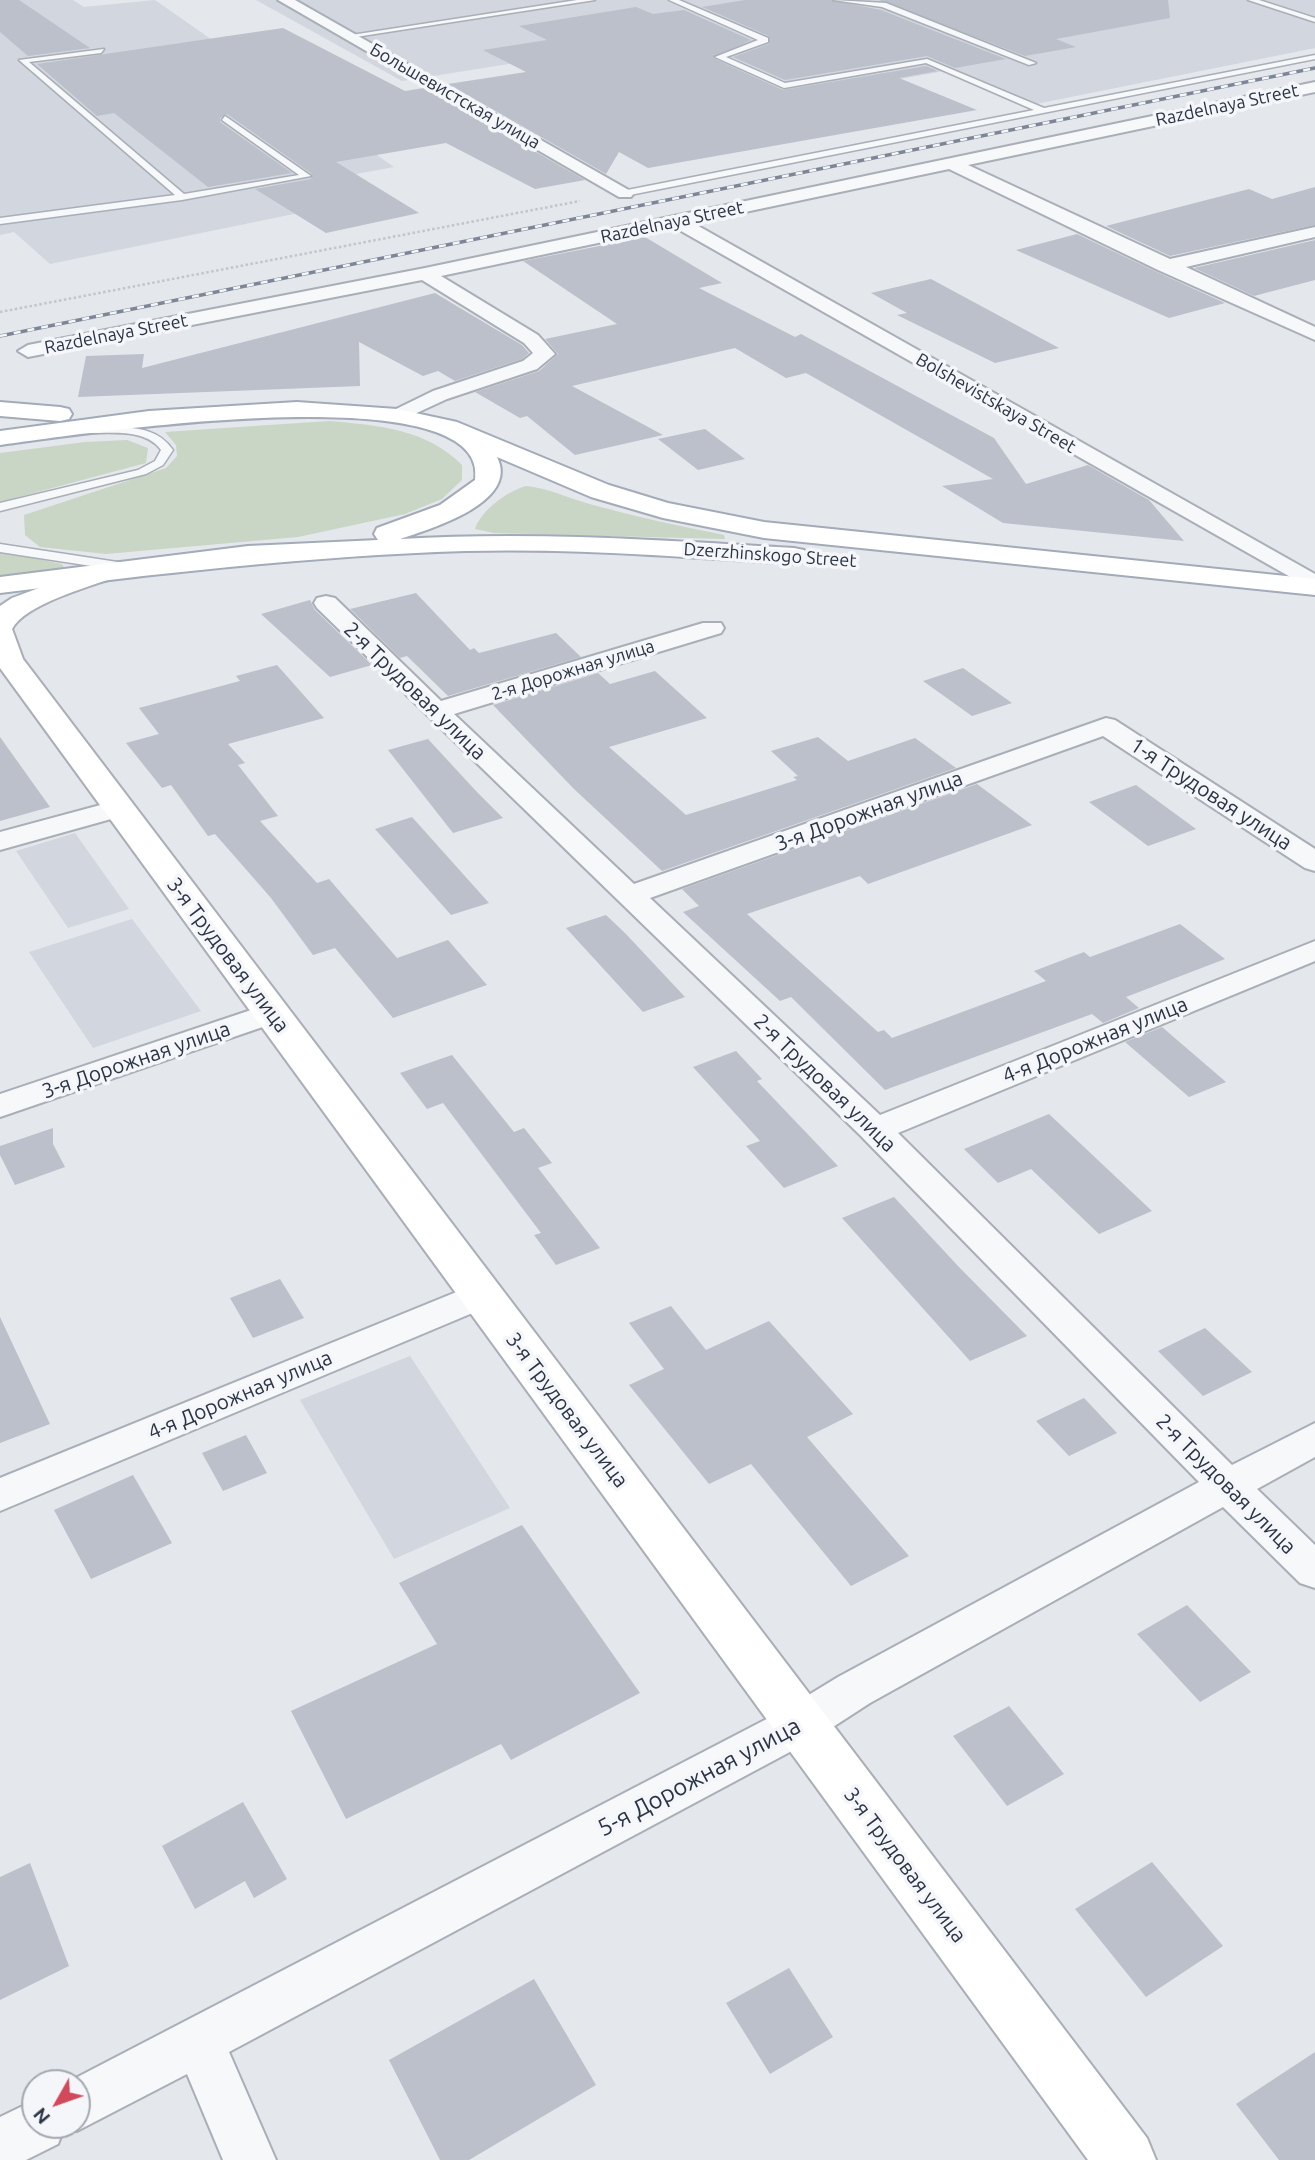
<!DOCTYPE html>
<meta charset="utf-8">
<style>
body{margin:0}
#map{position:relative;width:1315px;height:2160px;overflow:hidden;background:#e4e7ec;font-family:Ubuntu,sans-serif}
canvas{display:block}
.north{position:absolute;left:21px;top:2069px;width:70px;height:70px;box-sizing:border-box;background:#f4f6f9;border:2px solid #a4a8b1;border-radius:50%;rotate:230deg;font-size:19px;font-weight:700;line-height:28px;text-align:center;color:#2b3445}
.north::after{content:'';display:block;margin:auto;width:24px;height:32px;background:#d1495b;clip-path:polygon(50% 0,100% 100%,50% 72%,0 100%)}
</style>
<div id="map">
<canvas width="1315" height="2160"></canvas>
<div class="north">N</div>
</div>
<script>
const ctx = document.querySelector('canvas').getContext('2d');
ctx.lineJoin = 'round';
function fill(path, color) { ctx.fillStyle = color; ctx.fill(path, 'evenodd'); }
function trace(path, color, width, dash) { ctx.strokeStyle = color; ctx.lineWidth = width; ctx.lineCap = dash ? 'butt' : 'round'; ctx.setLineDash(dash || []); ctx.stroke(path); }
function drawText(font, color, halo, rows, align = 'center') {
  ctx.font = font + ' Ubuntu,sans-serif'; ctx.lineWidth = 7; ctx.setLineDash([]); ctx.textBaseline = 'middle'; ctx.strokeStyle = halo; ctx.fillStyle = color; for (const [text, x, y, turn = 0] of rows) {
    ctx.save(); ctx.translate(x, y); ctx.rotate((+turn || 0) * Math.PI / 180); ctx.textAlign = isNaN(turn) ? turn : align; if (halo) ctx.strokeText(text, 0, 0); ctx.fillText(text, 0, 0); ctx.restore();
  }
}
fill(new Path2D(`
 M 0,0 L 73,0 L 84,7 L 155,0 L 394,167 L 301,184 L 328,207 L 50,264 L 14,232 L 0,235 Z
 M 256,0 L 1315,0 L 1315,48 L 1026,106 L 944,71 L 742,108 L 615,47 L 402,81 Z
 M 75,833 L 129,909 L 68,928 L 16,851 Z
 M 132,919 L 201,1011 L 93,1048 L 29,952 Z
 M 410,1356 L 510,1508 L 394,1559 L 300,1400 Z`), '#d2d6de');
fill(new Path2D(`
 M 329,421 C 377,425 427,429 462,465 L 462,480 L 442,499 L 405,514 L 298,537 L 106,554 L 40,547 L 25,535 L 24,515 L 166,468 L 177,456 L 176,445 L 165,432 Z
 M 127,440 L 148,448 L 146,463 L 0,502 L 0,453 L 85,442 Z
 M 526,486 C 549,488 570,499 593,505 C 637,517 680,526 724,535 L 725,539 L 494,533 L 475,529 C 481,510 508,491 526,486 Z
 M 0,551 L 62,564 L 65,569 L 0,577 Z`), '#c9d6c5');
fill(new Path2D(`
 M 0,0 L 19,0 L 90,48 L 28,56 L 0,32 Z
 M 745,0 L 830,0 L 881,10 L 1006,59 L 955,68 L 927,56 L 785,80 L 733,57 L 769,44 L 769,36 L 702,7 Z
 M 879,0 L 1168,0 L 1170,18 L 1056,39 L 1076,47 L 1025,56 Z
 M 636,7 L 653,14 L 684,10 L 751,40 L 713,58 L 783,90 L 926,66 L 938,71 L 899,78 L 977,110 L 648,168 L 619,152 L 606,174 L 448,84 L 526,72 L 483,50 L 547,40 L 519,26 Z
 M 283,28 L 405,91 L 424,88 L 585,180 L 535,189 L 446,143 L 336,162 L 419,213 L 326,233 L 255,189 L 311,179 L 312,174 L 227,114 L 220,118 L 220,122 L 292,173 L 208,187 L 114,113 L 97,116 L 37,64 Z
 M 1315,187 L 1315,225 L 1170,256 L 1106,226 L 1249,189 L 1272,199 Z
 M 1077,234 L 1157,272 L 1225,303 L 1169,318 L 1016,250 Z
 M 645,237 L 722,283 L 699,288 L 795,337 L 801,334 L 994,438 L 1026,484 L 1088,465 L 1149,500 L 1184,541 L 1003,523 L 942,486 L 993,479 L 806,373 L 786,378 L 735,348 L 572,386 L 663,435 L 575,455 L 527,416 L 520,418 L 475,392 L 539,371 L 558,354 L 545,339 L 617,324 L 523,261 Z
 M 1315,240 L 1315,280 L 1254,296 L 1194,268 Z
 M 931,279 L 1059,348 L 995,363 L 897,315 L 907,313 L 871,293 Z
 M 435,293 L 522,345 L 529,353 L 522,359 L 455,381 L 438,371 L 423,376 L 359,342 L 360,386 L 78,397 L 86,356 L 144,354 L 142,368 Z
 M 705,429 L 745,459 L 698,470 L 658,439 Z
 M 416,593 L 470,650 L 474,648 L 479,653 L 556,633 L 581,657 L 448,696 L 407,656 L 400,658 L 350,609 Z
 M 310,600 L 315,610 L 372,665 L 330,677 L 261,614 Z
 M 277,665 L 324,718 L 228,744 L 245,763 L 238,765 L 278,816 L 260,821 L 317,883 L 329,879 L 397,958 L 448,940 L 487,985 L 393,1018 L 335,948 L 313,955 L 271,898 L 215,834 L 208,836 L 171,785 L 162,788 L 126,743 L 159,734 L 139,708 L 240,681 L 236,676 Z
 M 963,668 L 1012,703 L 972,716 L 923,681 Z
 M 655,671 L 707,718 L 609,747 L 686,815 L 797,780 L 793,777 L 798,776 L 771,751 L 818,737 L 848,761 L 915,738 L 956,768 L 662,871 L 574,789 L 493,705 L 598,673 L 610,684 Z
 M 0,737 L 50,807 L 0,821 Z
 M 428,739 L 476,791 L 503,818 L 453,833 L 388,750 Z
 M 977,784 L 1032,825 L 868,884 L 860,876 L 747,914 L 878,1032 L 884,1030 L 892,1038 L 1046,981 L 1034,971 L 1084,952 L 1090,957 L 1180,924 L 1225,959 L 1126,997 L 1139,1008 L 1103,1023 L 1092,1014 L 885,1090 L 791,997 L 780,1001 L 683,912 L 699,906 L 682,889 Z
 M 1136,785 L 1196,829 L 1148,846 L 1089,802 Z
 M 412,817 L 489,903 L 451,915 L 375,829 Z
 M 606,915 L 625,933 L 685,997 L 643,1012 L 566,928 Z
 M 1162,1027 L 1226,1082 L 1189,1097 L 1125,1042 Z
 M 736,1051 L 762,1079 L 757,1081 L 838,1166 L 784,1188 L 746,1146 L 760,1141 L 693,1067 Z
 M 452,1055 L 514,1132 L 524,1128 L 552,1163 L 538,1168 L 600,1248 L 556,1265 L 534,1235 L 541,1233 L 443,1103 L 427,1109 L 400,1073 Z
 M 1049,1114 L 1152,1211 L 1099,1234 L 1031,1169 L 998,1183 L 964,1149 Z
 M 53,1128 L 53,1144 L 65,1167 L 15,1185 L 0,1155 L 0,1146 Z
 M 894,1197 L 958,1266 L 1027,1336 L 970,1361 L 842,1218 Z
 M 280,1279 L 304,1318 L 253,1338 L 230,1298 Z
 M 671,1306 L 706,1350 L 769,1321 L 853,1414 L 807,1437 L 909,1556 L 851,1586 L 751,1464 L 709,1484 L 629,1385 L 664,1369 L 629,1323 Z
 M 0,1317 L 50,1424 L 0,1443 Z
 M 1205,1328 L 1252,1372 L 1203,1396 L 1158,1351 Z
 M 1084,1398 L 1117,1433 L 1069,1456 L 1036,1421 Z
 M 246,1435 L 267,1473 L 223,1491 L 202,1453 Z
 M 133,1475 L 172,1543 L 91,1579 L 54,1510 Z
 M 522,1525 L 640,1693 L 511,1760 L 501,1744 L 346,1819 L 291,1711 L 437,1644 L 399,1583 Z
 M 1187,1605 L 1251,1672 L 1200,1702 L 1137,1634 Z
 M 1009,1706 L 1064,1774 L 1007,1806 L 953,1736 Z
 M 243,1802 L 287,1879 L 254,1898 L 245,1881 L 195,1909 L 162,1846 Z
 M 1152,1862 L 1223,1946 L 1146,1997 L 1075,1909 Z
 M 30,1863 L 69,1966 L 0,2000 L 0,1877 Z
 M 789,1968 L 833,2037 L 770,2074 L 726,2003 Z
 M 534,1979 L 596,2085 L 469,2160 L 440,2160 L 389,2060 Z
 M 1315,2052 L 1315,2160 L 1279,2160 L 1236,2104 Z`), '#bbc0ca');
const lane = new Path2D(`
 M 577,0 L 595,0 L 349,38 L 345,36 Z
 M 669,0 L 679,0 L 768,38 L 768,42 L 726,57 L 785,83 L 927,59 L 1044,108 L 1315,55 L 1315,59 L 625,196 L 622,191 L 1034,110 L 926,63 L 784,88 L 715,57 L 758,40 Z
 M 833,0 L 886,3 L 1036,63 L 1029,65 L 882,7 Z
 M 1248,0 L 1259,0 L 1315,18 L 1315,22 Z
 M 104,49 L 101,53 L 29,62 L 184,194 L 299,175 L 222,120 L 225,116 L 311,176 L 182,200 L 0,224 L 0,218 L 175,195 L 19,60 Z
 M 117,427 C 140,428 159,430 173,450 L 163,465 L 146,474 L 0,511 L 0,503 L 138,470 L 155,461 L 161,450 C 145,427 107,434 82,433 L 76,430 L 82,427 Z
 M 0,544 L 124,563 L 130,567 L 124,571 L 0,552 Z`);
const street = new Path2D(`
 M 278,0 L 295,0 L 634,193 L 631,197 L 619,197 Z
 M 1315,82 L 1315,92 L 968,165 L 1170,259 L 1315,227 L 1315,237 L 1186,267 L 1315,327 L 1315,340 L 1158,270 L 949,169 L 693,223 L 1315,574 L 1315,591 L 674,227 L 441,276 L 538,335 L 555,354 L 537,369 L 447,399 L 397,422 L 386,416 L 390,412 L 433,391 L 523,361 L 533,353 L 524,343 L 422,280 L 28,357 L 18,351 L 28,345 L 425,268 Z
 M 326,596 L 335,598 L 441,701 L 703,623 L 721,623 L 724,628 L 721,633 L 454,714 L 634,884 L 1106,718 L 1115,720 L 1315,849 L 1315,871 L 1305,868 L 1103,736 L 650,898 L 880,1115 L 1315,941 L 1315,961 L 898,1133 L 1232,1465 L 1315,1423 L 1315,1457 L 1257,1489 L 1315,1545 L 1315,1588 L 1300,1583 L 1223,1507 L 870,1703 L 816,1738 L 229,2052 L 276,2160 L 223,2160 L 187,2074 L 77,2131 L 65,2126 L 58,2144 L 26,2160 L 0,2160 L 0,2117 L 35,2100 L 35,2125 L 77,2125 L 77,2083 L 66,2083 L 784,1710 L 838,1677 L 1199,1482 L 860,1135 L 317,608 L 314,603 L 317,598 Z
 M 119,800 L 129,802 L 133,808 L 129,814 L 0,850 L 0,832 Z
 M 272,1003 L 283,1006 L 288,1013 L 283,1020 L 0,1117 L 0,1094 Z
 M 481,1282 L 494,1286 L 500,1295 L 494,1304 L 0,1511 L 0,1478 Z`);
const secondary = new Path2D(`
 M 106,563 L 116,565 L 120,571 L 116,577 C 89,587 25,604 12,629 L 23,659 L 1147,2138 L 1156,2160 L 1088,2160 L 0,668 L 0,606 L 12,598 Z`);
const primary = new Path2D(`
 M 0,402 L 60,407 L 69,409 L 72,414 L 69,419 L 60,421 L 0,416 Z
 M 297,402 L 397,409 L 457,422 L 609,485 L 668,503 L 764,522 L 1315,579 L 1315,595 L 764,538 L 663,518 L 591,497 L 497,457 C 520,502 431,529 400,539 C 531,531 663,540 794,548 L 804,550 L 808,556 L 804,562 L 794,564 C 685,557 574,548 465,551 C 309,556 155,574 0,593 L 0,577 L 248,546 L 378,540 L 374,534 L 377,528 L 440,505 L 475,480 C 492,369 62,437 0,445 L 0,431 L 149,411 Z`);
trace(lane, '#a9aeb7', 3);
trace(street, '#a9aeb7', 4);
trace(secondary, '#a9aeb7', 4);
trace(primary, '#a3abb8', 4);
trace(new Path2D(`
 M 0,312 L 580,201`), '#c2c5cb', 2.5, [2.5, 2.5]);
fill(lane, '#f7f8fa');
fill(street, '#f7f8fa');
fill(secondary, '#fff');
fill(primary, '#fff');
const rail = new Path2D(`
 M 0,336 L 1315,68`);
trace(rail, '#7d8696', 3.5);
trace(rail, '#f4f6f9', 2.5, [7]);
drawText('18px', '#2b3445', '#f4f6f9', [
 ["Большевистская улица",455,96,30],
 ["Razdelnaya Street",1227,105,-12],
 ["Razdelnaya Street",672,222,-12],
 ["Razdelnaya Street",116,334,-11],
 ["Bolshevistskaya Street",996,403,30],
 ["Dzerzhinskogo Street",770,555,4],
 ["2-я Дорожная улица",573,670,-17]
]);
drawText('21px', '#2b3445', '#f4f6f9', [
 ["2-я Трудовая улица",415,691,44],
 ["1-я Трудовая улица",1211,794,33],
 ["3-я Дорожная улица",869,811,-20],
 ["3-я Трудовая улица",228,955,53],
 ["4-я Дорожная улица",1095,1040,-22],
 ["3-я Дорожная улица",136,1060,-19],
 ["2-я Трудовая улица",825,1083,44],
 ["4-я Дорожная улица",240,1395,-23],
 ["3-я Трудовая улица",567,1410,53],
 ["2-я Трудовая улица",1226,1484,45],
 ["3-я Трудовая улица",905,1865,53]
]);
drawText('24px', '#2b3445', '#f4f6f9', [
 ["5-я Дорожная улица",699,1777,-28]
]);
</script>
